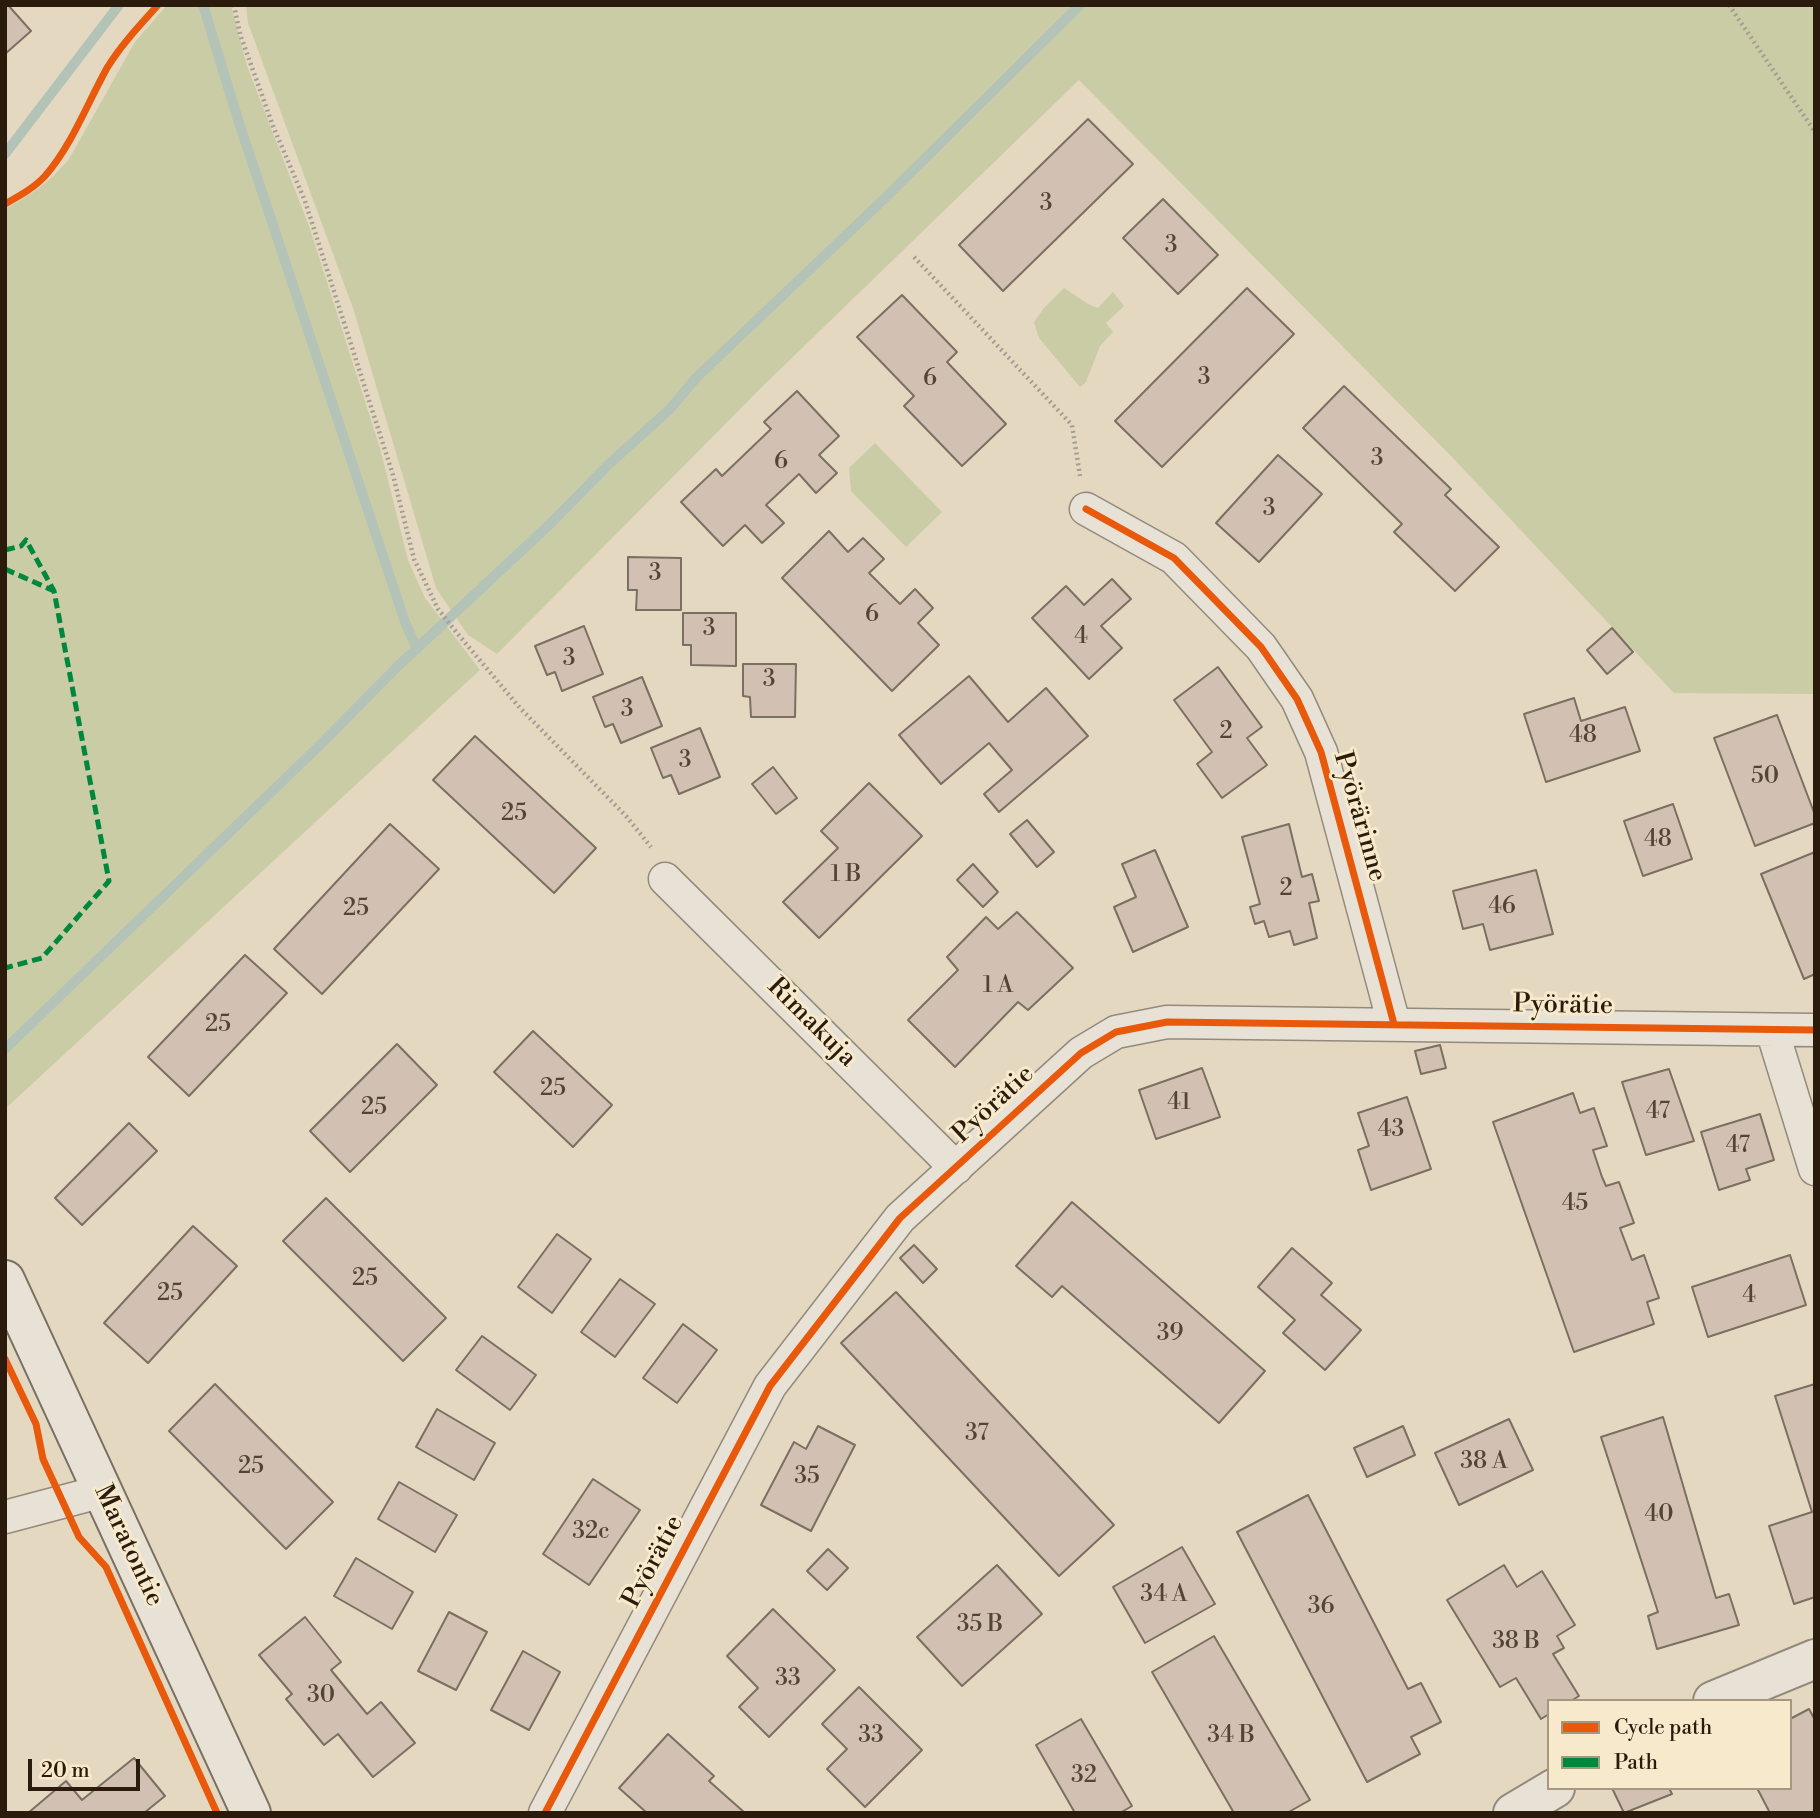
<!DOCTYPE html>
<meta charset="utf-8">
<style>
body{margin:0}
#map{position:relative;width:1820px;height:1818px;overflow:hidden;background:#e4d8c0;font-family:"Libre Bodoni",serif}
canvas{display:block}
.frame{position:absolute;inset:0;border:7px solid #2a1b0d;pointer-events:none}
.legend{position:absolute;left:1547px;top:1699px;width:245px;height:91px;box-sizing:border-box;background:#f7e9cc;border:2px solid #a59780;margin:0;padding:9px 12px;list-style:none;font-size:21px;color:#2a1b0d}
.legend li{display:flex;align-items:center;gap:14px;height:35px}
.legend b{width:35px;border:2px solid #a59780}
.scale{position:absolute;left:28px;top:1759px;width:112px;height:32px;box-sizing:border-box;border:4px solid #2a1b0d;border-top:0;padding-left:9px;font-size:21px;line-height:24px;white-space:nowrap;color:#2a1b0d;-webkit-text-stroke:5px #f7e9cc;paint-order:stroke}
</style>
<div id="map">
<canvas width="1820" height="1818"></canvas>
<div class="frame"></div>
<ul class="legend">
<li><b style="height:9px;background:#e8590c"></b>Cycle path</li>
<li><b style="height:9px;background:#00873e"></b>Path</li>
</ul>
<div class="scale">20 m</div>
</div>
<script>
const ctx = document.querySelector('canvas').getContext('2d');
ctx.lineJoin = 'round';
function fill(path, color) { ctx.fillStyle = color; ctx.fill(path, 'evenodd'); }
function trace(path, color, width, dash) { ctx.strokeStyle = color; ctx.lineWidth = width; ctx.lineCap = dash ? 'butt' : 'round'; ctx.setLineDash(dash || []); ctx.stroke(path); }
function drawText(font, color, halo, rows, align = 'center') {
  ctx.font = font + ' "Libre Bodoni",serif'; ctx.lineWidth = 6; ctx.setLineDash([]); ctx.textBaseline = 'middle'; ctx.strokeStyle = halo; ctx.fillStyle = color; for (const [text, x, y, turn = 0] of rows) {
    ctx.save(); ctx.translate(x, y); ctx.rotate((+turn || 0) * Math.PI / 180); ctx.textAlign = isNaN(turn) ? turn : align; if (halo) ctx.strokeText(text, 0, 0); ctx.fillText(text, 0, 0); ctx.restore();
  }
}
fill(new Path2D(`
 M 167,5 L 231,5 L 247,66 L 309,226 L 380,448 L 408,560 L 425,598 L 480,670 L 5,1109 L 5,209 C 30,196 51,181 69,159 L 135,42 Z
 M 246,5 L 1815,5 L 1815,694 L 1674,693 L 1452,457 L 1079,80 L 766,383 L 497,654 L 468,635 L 436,588 L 354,311 L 248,23 Z
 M 1064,288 L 1088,304 L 1098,308 L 1113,292 L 1124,306 L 1106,323 L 1113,332 L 1100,346 L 1086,382 L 1080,387 L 1039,338 L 1034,322 L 1044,308 Z
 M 875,443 L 942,512 L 906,547 L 851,491 L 849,468 Z`), '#cacca6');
trace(new Path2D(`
 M 203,5 L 240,126 L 405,622 L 417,649
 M 5,154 L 119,5
 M 5,1049 L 319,746 L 398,666 L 550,524 L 609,464 L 669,410 L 696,378 L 885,198 L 1080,5`), '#b3c3b8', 10);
const building = new Path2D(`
 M 5,5 L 8,5 L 31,31 L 5,54 Z
 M 1088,119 L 1133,164 L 1003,291 L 959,245 Z
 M 1163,199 L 1218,255 L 1178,294 L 1123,238 Z
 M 1247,288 L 1294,334 L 1162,467 L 1115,421 Z
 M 902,295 L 957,352 L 947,362 L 1006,424 L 962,466 L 904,406 L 914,396 L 857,337 Z
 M 1344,386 L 1451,489 L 1445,495 L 1499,547 L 1455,591 L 1394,532 L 1402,524 L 1303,428 Z
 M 797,391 L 839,436 L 819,455 L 837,473 L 816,493 L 799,474 L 766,505 L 784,523 L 762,543 L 745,525 L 723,546 L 681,502 L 716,469 L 722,476 L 771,429 L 764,422 Z
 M 1278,455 L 1322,494 L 1259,562 L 1216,523 Z
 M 829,531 L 848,552 L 863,538 L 884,559 L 869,573 L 900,604 L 915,589 L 933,608 L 918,623 L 939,645 L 892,691 L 782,578 Z
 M 628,557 L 681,558 L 681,610 L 636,610 L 637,590 L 628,590 Z
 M 1112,579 L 1131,599 L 1101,626 L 1122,648 L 1089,679 L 1032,618 L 1066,586 L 1084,605 Z
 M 683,613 L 736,613 L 736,666 L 691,665 L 691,645 L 683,645 Z
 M 584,626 L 603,674 L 562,691 L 555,672 L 547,675 L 535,646 Z
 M 1612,628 L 1633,652 L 1607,674 L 1587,650 Z
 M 743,664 L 796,664 L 795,717 L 751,717 L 750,697 L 743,696 Z
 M 1218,667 L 1262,727 L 1247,738 L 1267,765 L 1222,798 L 1197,764 L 1212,752 L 1174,700 Z
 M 969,676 L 1008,722 L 1046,688 L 1088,736 L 999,812 L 984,794 L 1012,770 L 989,743 L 941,784 L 899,735 Z
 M 642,677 L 662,726 L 621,743 L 613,724 L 605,727 L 593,697 Z
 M 1574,698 L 1581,721 L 1625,707 L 1640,751 L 1546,782 L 1524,714 Z
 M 1777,715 L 1815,815 L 1815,823 L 1755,846 L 1714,738 Z
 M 700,728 L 720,777 L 679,794 L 671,775 L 663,778 L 651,748 Z
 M 475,736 L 596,848 L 554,893 L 433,780 Z
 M 773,767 L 797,798 L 776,814 L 752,784 Z
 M 869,783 L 922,836 L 819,938 L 783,902 L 838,848 L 821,831 Z
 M 1673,804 L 1692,859 L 1643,876 L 1624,821 Z
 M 1027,820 L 1054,852 L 1037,867 L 1010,834 Z
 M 390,824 L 439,869 L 322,994 L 274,949 Z
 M 1289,824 L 1302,877 L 1312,874 L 1319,901 L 1309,903 L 1317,938 L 1294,945 L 1290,931 L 1269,937 L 1264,921 L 1255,924 L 1250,907 L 1260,904 L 1242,837 Z
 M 1155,850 L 1188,927 L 1133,952 L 1114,907 L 1136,897 L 1122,864 Z
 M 1815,852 L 1815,974 L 1804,979 L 1761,874 Z
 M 973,864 L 998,892 L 983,907 L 957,880 Z
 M 1536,870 L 1553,934 L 1490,950 L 1483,924 L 1463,929 L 1453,891 Z
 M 1017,912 L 1073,968 L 1028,1010 L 1018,1002 L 955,1067 L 908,1020 L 958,970 L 947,957 L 986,917 L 998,929 Z
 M 245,955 L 287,993 L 189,1096 L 148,1057 Z
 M 533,1031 L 612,1105 L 573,1147 L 494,1072 Z
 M 397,1044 L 437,1085 L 350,1172 L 310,1131 Z
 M 1440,1045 L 1446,1068 L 1421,1074 L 1415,1051 Z
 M 1202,1068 L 1220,1117 L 1156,1139 L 1139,1090 Z
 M 1669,1069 L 1694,1141 L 1646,1155 L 1622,1082 Z
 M 1573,1093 L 1580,1113 L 1594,1108 L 1607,1146 L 1593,1150 L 1602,1177 L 1606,1186 L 1619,1182 L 1634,1223 L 1620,1228 L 1632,1260 L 1644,1255 L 1659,1298 L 1647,1302 L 1654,1324 L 1574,1352 L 1493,1122 Z
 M 1407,1097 L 1431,1169 L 1371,1190 L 1358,1150 L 1369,1146 L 1358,1113 Z
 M 1760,1114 L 1774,1160 L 1746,1169 L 1750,1180 L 1719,1190 L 1701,1132 Z
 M 129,1123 L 157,1151 L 82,1225 L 55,1198 Z
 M 326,1198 L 446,1318 L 403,1361 L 283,1241 Z
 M 1072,1202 L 1265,1371 L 1219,1423 L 1062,1286 L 1052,1297 L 1016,1266 Z
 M 193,1226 L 237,1266 L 148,1363 L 104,1323 Z
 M 557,1234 L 591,1259 L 552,1313 L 518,1287 Z
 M 914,1245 L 937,1269 L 923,1283 L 900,1258 Z
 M 1292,1248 L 1332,1283 L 1321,1295 L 1361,1330 L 1325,1370 L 1283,1333 L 1295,1320 L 1258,1287 Z
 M 1790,1255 L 1806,1305 L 1708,1337 L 1692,1287 Z
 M 620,1279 L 655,1304 L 615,1357 L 581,1332 Z
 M 896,1292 L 1114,1525 L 1059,1576 L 841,1343 Z
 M 683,1324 L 717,1350 L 677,1403 L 643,1378 Z
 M 482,1336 L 536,1375 L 510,1410 L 456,1370 Z
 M 215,1384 L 333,1502 L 286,1549 L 169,1431 Z
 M 1815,1384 L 1815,1597 L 1794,1604 L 1769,1526 L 1812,1512 L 1775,1396 Z
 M 437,1409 L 495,1443 L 474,1480 L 416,1447 Z
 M 1663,1417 L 1716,1598 L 1729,1594 L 1739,1625 L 1657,1649 L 1648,1616 L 1658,1612 L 1601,1437 Z
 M 1509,1419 L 1533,1470 L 1459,1505 L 1435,1453 Z
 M 818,1426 L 855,1445 L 811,1531 L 761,1505 L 794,1442 L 806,1449 Z
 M 1403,1426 L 1415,1455 L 1367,1477 L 1354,1448 Z
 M 593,1479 L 640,1510 L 589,1585 L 543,1554 Z
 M 399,1482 L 457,1515 L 435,1552 L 378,1519 Z
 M 1308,1495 L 1408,1689 L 1421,1683 L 1441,1722 L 1411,1737 L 1420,1754 L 1367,1782 L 1237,1532 Z
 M 1182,1547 L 1215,1604 L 1145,1643 L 1113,1587 Z
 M 828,1549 L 848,1568 L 827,1590 L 807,1571 Z
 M 356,1558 L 413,1592 L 392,1629 L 334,1596 Z
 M 997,1565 L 1042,1614 L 962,1686 L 917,1637 Z
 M 1504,1565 L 1517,1587 L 1542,1571 L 1575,1625 L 1557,1636 L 1564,1648 L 1553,1654 L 1579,1696 L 1571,1701 L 1549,1701 L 1549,1714 L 1541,1719 L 1516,1678 L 1500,1687 L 1447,1600 Z
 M 773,1609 L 835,1670 L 769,1737 L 739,1707 L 758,1688 L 727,1656 Z
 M 449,1612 L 487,1632 L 456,1690 L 418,1671 Z
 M 305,1617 L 341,1662 L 331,1670 L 367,1714 L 381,1702 L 415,1743 L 373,1777 L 338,1734 L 324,1745 L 286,1699 L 292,1694 L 259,1655 Z
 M 1214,1636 L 1310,1800 L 1287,1813 L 1234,1813 L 1152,1672 Z
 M 523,1651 L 560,1672 L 529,1730 L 491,1710 Z
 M 859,1687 L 922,1750 L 865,1807 L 827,1769 L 847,1749 L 822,1724 Z
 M 1809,1709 L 1815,1720 L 1815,1813 L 1770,1813 L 1757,1788 L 1790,1788 L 1790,1719 Z
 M 1081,1719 L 1132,1806 L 1120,1813 L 1075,1813 L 1036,1745 Z
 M 668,1734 L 714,1776 L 709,1781 L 745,1813 L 647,1813 L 619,1788 Z
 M 134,1758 L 165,1796 L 144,1813 L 28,1813 L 66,1781 L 82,1800 Z
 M 1612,1788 L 1669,1788 L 1672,1794 L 1624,1813 Z`);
fill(building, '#d2c1b2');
trace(building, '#797062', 2);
const minor = new Path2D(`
 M 1086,509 L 1174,558 L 1261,647 L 1297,699 L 1321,752 L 1394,1024
 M 665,879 L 956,1168
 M 1772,1030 L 1815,1169
 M 5,1517 L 103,1491
 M 545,1813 L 770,1386 L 900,1218 L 1081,1053 L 1116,1032 L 1167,1022 L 1815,1030`);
const tertiary = new Path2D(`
 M 1713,1701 L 1815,1659
 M 1513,1813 L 1555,1788`);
const secondary = new Path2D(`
 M 5,1280 L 251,1813`);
trace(minor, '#938a7b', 35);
trace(tertiary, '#938a7b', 42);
trace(secondary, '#797062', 42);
trace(new Path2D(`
 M 234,5 L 240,34 L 273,126 L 305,201 L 393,475 L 414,559 L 438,609 L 457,633 L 520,708 L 626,816 L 651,847
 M 1729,5 L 1815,132
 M 914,257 L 1072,425 L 1080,476`), '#a49e94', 4.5, [2, 3.5]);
trace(minor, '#e8e2d6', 32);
trace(tertiary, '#e8e2d6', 38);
trace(secondary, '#e8e2d6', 38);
trace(new Path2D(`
 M 5,550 L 21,546 L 26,540 L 54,591 L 109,881 L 42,958 L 5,968
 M 5,569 L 54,591`), '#00873e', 5, [10, 5]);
trace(new Path2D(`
 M 5,204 C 19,196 34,188 45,176 C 72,145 87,104 107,68 C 121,45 140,25 158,5
 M 1086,509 L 1174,558 L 1261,647 L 1297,699 L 1321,752 L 1394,1024
 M 5,1359 L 36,1424 L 43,1459 L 79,1537 L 106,1567 L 217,1813
 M 545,1813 L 770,1386 L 900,1218 L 1081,1053 L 1116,1032 L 1167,1022 L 1815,1030`), '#e8590c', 7);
drawText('23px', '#544436', null, [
 ["3",1046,204],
 ["3",1171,246],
 ["3",1204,378],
 ["6",930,379],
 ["3",1377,459],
 ["6",781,462],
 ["3",1269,509],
 ["3",655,574],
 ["6",872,615],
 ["3",709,629],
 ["4",1081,637],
 ["3",569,659],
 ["3",769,680],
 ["3",627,710],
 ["2",1226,732],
 ["48",1583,736],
 ["3",685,761],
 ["50",1765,777],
 ["25",514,814],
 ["48",1658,840],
 ["1 B",846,875],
 ["2",1286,889],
 ["46",1502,907],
 ["25",356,909],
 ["1 A",998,986],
 ["25",218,1025],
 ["25",553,1089],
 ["41",1179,1103],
 ["25",374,1108],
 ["47",1658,1112],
 ["43",1391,1130],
 ["47",1738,1146],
 ["45",1575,1204],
 ["25",365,1279],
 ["25",170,1294],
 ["4",1749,1296],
 ["39",1170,1334],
 ["37",977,1434],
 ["38 A",1484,1462],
 ["25",251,1467],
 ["35",807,1477],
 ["40",1659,1515],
 ["32c",591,1532],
 ["34 A",1164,1595],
 ["36",1321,1607],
 ["35 B",980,1625],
 ["38 B",1516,1642],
 ["33",788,1679],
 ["30",321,1696],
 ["33",871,1736],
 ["34 B",1231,1736],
 ["32",1084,1776]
]);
drawText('26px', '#2a1b0d', '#f7e9cc', [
 ["Pyörärinne",1359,817,74],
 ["Pyörätie",1563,1006,1],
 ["Rimakuja",811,1023,45],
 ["Pyörätie",994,1105,-43],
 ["Maratontie",128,1546,65],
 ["Pyörätie",654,1562,-62]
]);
</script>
